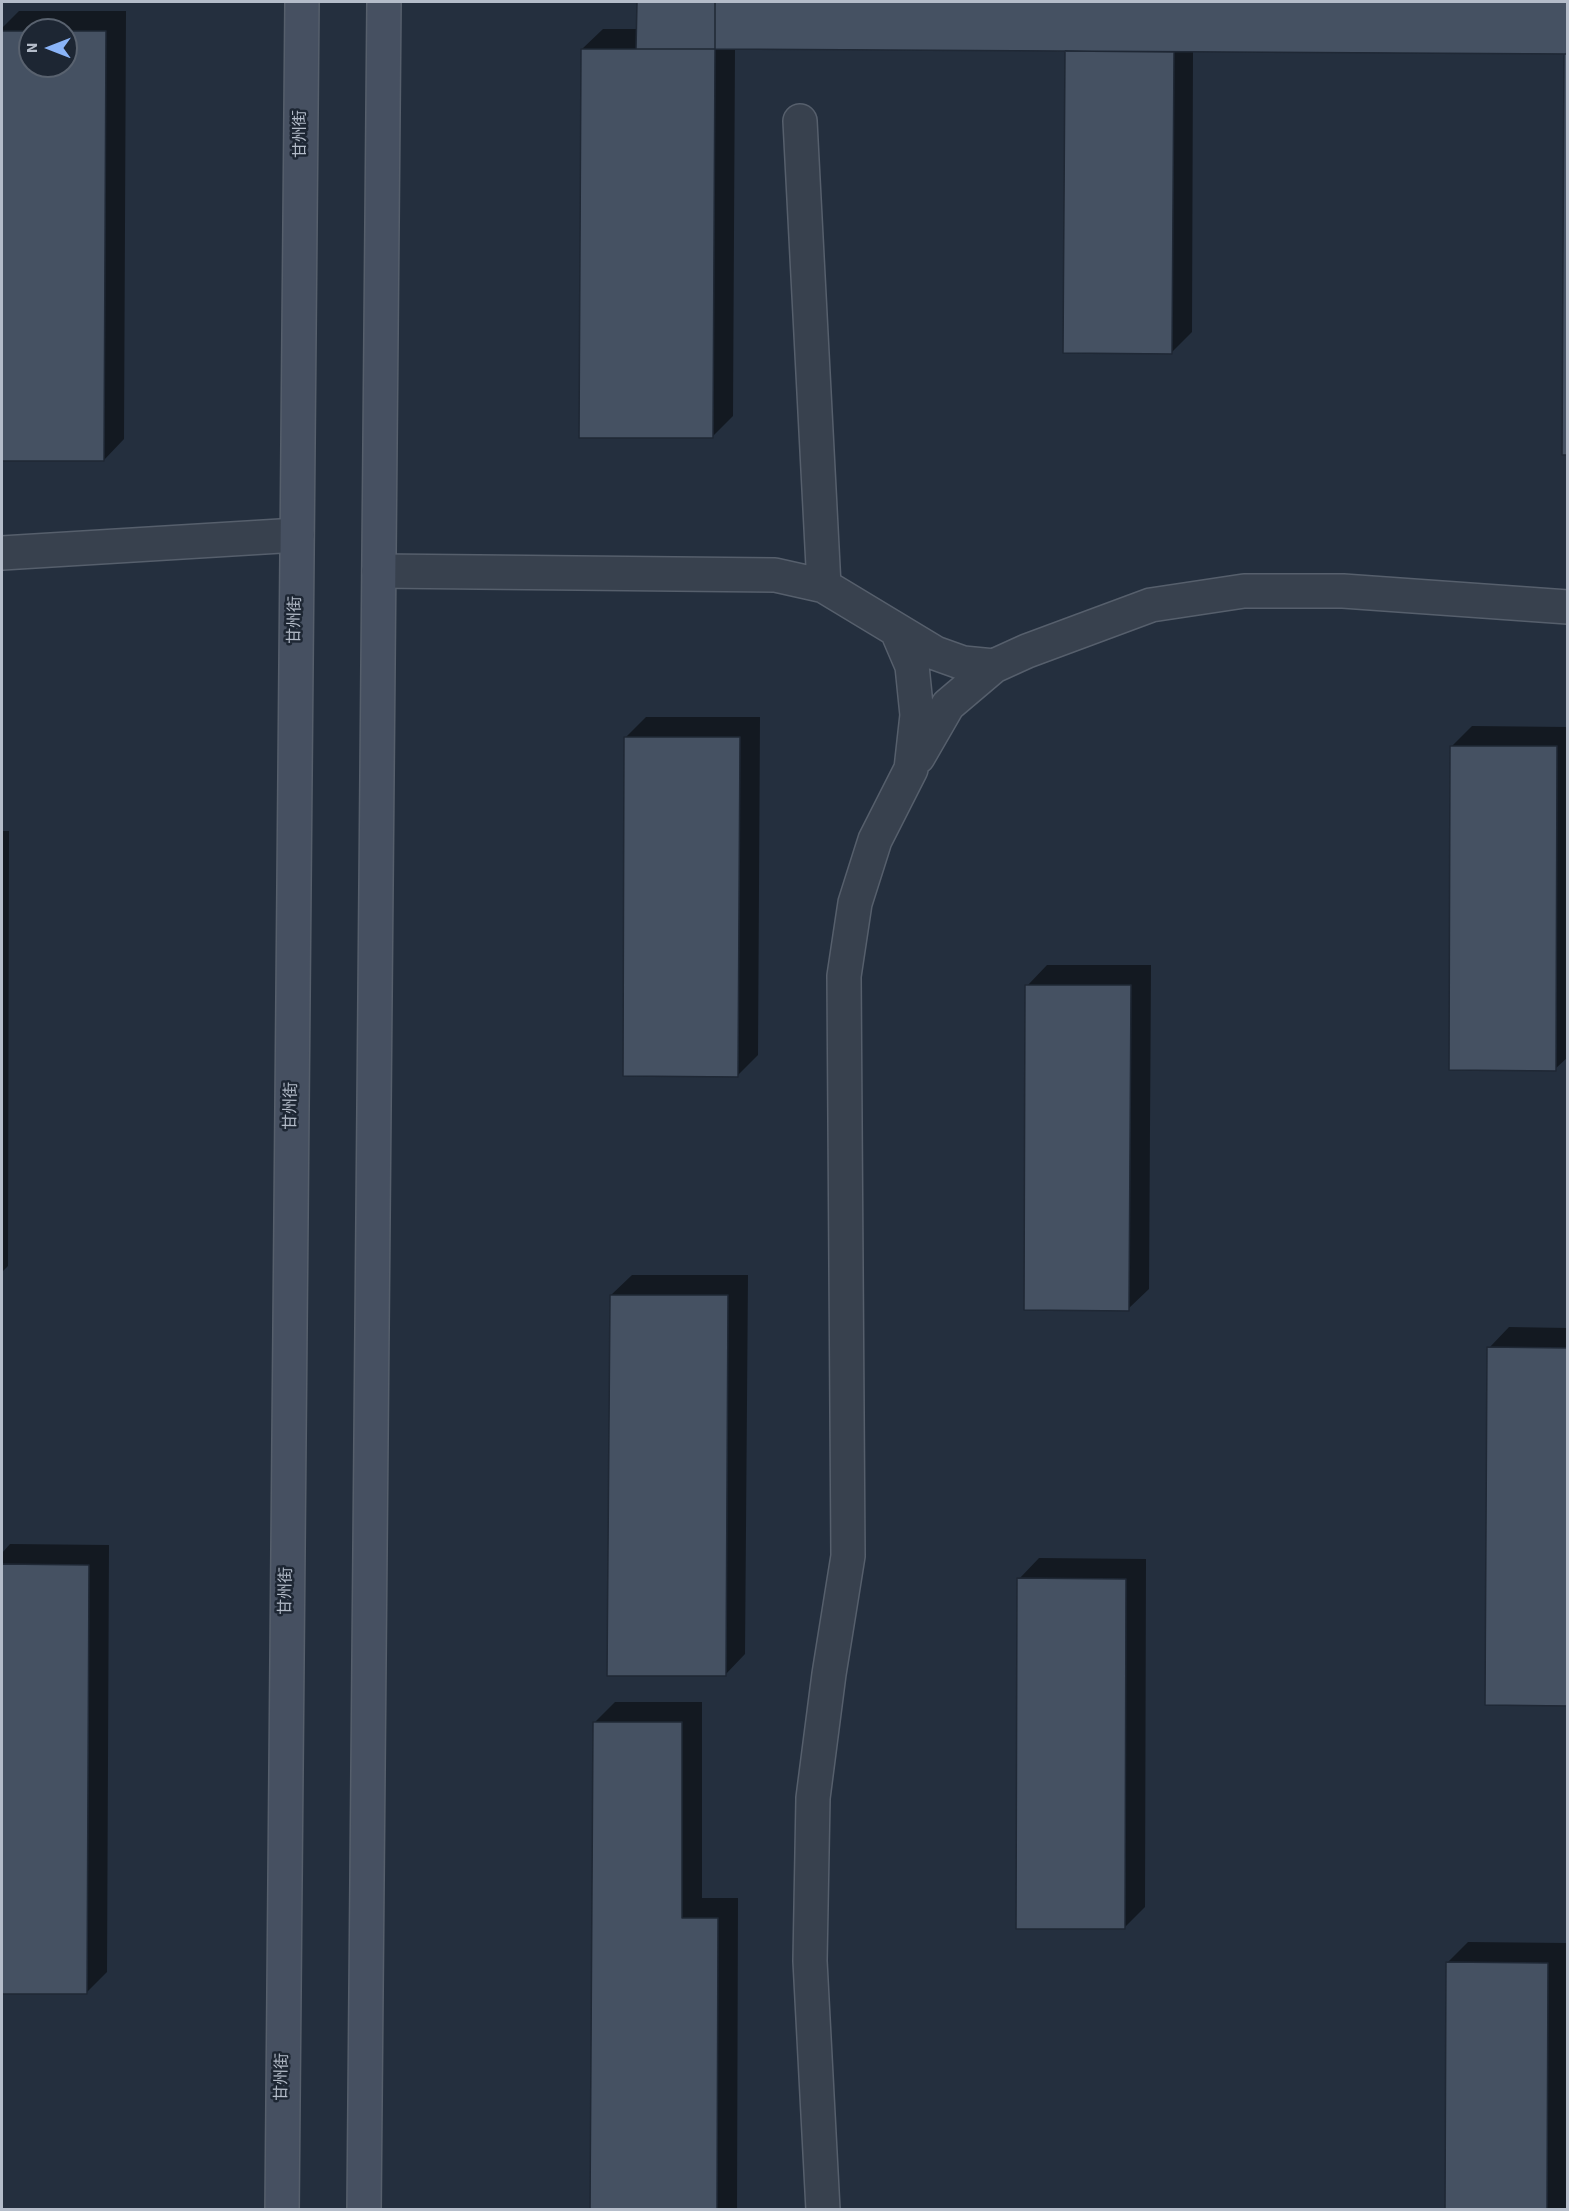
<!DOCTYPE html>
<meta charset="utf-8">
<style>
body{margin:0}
#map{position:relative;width:1569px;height:2211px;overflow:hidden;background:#242f3e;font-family:"Source Sans 3",sans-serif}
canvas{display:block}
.frame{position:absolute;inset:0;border:3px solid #b4bcc9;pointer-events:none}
.north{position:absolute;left:18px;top:18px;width:60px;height:60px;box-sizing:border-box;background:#1d2633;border:2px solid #59626f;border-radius:50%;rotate:270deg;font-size:16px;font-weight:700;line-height:24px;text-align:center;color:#b4bcc9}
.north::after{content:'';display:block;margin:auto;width:21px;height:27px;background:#8ab4f8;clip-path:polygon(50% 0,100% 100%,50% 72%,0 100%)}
</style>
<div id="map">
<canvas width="1569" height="2211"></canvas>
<div class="frame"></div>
<div class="north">N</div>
</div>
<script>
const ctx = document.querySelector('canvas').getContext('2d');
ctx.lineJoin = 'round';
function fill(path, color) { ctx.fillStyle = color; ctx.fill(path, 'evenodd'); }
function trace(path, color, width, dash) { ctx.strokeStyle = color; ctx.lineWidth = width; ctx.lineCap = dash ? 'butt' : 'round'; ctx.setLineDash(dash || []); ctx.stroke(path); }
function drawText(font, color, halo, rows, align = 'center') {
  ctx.font = font + ' "Source Sans 3","Noto Sans SC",sans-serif'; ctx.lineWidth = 5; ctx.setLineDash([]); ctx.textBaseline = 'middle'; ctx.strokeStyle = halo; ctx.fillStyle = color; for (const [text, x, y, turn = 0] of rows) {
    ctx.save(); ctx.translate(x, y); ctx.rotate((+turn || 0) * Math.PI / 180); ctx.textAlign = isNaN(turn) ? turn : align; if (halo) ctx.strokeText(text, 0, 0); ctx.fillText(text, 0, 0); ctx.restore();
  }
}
fill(new Path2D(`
 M 638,2 L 1568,2 L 1568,454 L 1564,454 L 1566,52 L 1193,50 L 1192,332 L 1172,352 L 1066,50 L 735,48 L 733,416 L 712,437 L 582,49 L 603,29 L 638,29 Z
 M 19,11 L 126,11 L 124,439 L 104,460 L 2,459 L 2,28 ZM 30,30 L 66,30 L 66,66 L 30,66 Z
 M 646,717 L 760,717 L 758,1055 L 738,1075 L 626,737 Z
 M 1472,726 L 1568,727 L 1568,1057 L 1555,1069 L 1451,747 Z
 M 2,831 L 9,831 L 8,1266 L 2,1272 Z
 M 1047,965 L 1151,965 L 1149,1289 L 1128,1309 L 1027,986 Z
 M 632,1275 L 748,1275 L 745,1654 L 725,1675 L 611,1295 Z
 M 1509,1327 L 1568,1328 L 1568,1704 L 1489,1348 Z
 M 10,1544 L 109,1545 L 107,1972 L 87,1992 L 2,1992 L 2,1553 Z
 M 1039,1558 L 1146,1559 L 1145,1907 L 1124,1928 L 1019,1579 Z
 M 615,1702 L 702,1702 L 702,1898 L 738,1898 L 737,2210 L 592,2210 L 594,1723 Z
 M 1468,1942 L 1568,1943 L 1567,2210 L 1446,2210 L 1447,1963 Z`), '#0007');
const building = new Path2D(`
 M 637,2 L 715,2 L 715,49 L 636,49 Z
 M 715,2 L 1568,2 L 1568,54 L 715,49 Z
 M 2,31 L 30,31 L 30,66 L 66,66 L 66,31 L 106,31 L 104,461 L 2,461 Z
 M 581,49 L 715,49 L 713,438 L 579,438 Z
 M 1065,51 L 1174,52 L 1172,354 L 1063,353 Z
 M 1564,54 L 1568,54 L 1568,455 L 1562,455 Z
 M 624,737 L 740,737 L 738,1077 L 623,1076 Z
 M 1450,746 L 1557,746 L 1556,1071 L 1449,1070 Z
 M 1025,985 L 1131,985 L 1129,1311 L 1024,1310 Z
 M 610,1295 L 728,1295 L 726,1676 L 607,1676 Z
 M 1487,1347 L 1568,1348 L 1568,1706 L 1485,1705 Z
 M 2,1564 L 89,1565 L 87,1994 L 2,1994 Z
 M 1017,1578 L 1126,1579 L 1125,1929 L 1016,1929 Z
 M 593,1722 L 682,1722 L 682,1918 L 718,1918 L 717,2210 L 590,2210 Z
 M 1446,1962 L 1548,1963 L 1547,2210 L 1445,2210 Z`);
fill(building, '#455162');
trace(building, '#1f2835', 1.5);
const street = new Path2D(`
 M 800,121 L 824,586
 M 2,553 L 297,535
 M 379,571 L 775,575 L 824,586 L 935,653 L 963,663 L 994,666
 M 918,757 L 948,705 L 994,666 L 1027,651 L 1151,605 L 1244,591 L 1343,591 L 1568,607
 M 823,2210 L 810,1961 L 813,1798 L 829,1674 L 848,1556 L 844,976 L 855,903 L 875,840 L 911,769 L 917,715 L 912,666 L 897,631`);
const secondary = new Path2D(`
 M 282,2210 L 302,2
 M 364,2210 L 384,2`);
trace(street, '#565f6c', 36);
trace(secondary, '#565f6c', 36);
trace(street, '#38414e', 33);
trace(secondary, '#465061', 33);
drawText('16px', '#b4bcc9', '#1d2633', [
 ["甘州街",301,134,-90],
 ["甘州街",296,620,-89],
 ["甘州街",292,1106,-89],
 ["甘州街",287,1591,-89],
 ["甘州街",283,2077,-89]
]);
</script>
